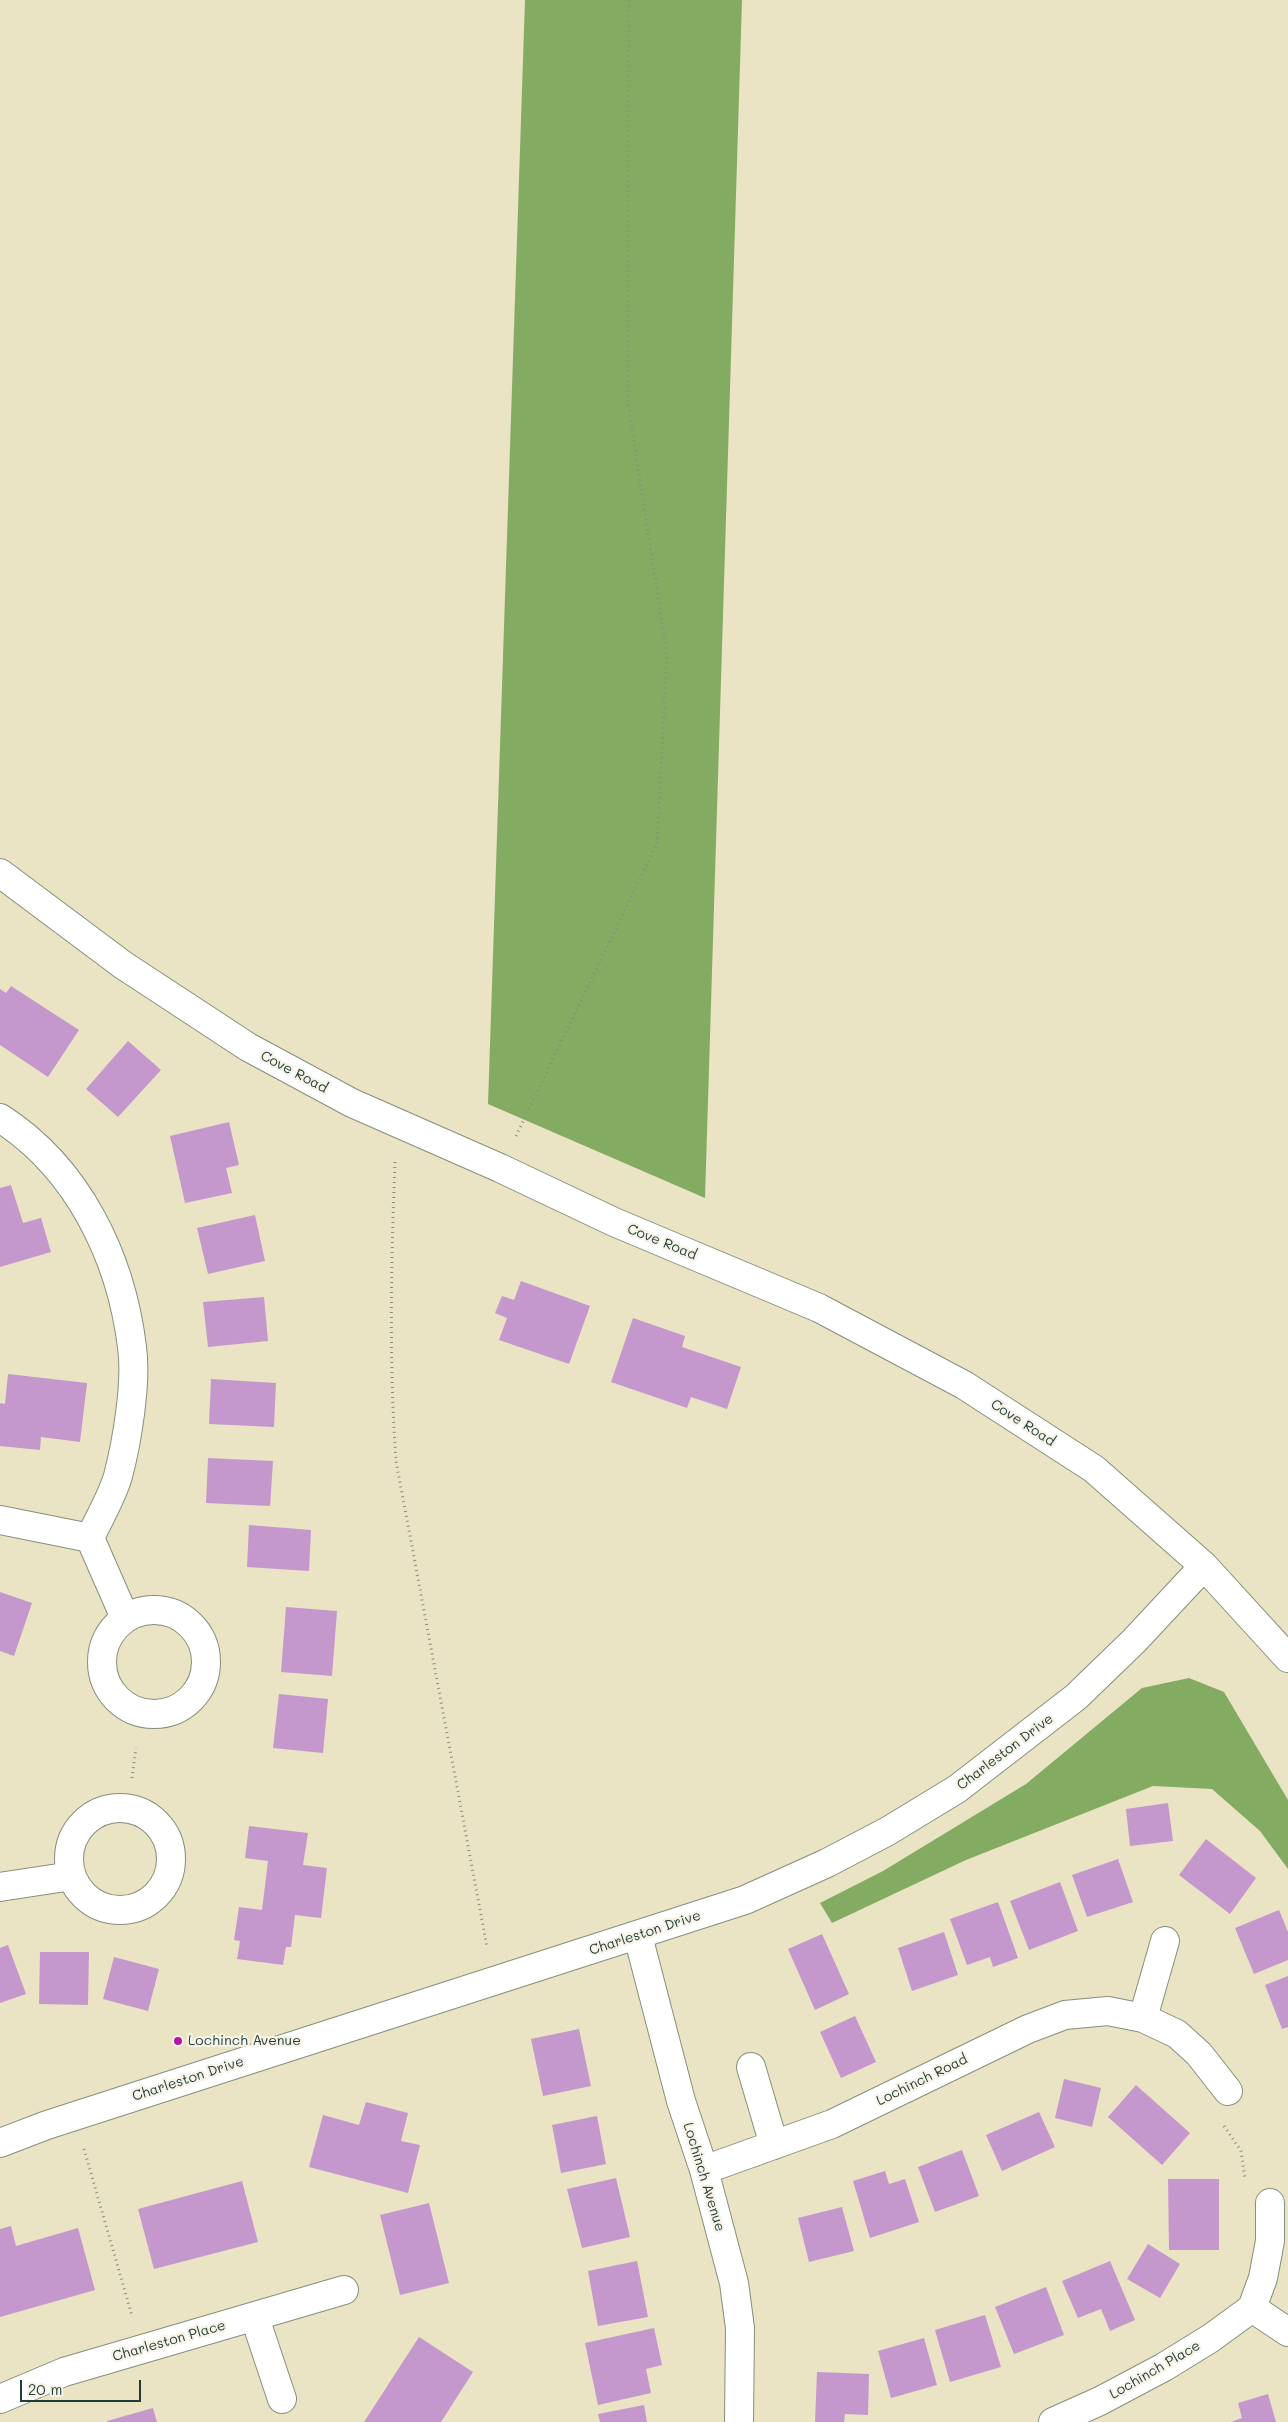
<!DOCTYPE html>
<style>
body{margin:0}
#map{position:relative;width:1288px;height:2422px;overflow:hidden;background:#eae3c4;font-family:Mali,sans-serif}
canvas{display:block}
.scale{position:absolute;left:20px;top:2380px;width:121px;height:22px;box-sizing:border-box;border:2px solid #1f3d34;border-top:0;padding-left:6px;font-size:15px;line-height:18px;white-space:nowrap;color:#1f3d34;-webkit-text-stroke:4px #f7f3e8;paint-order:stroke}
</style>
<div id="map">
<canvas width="1288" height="2422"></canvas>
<div class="scale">20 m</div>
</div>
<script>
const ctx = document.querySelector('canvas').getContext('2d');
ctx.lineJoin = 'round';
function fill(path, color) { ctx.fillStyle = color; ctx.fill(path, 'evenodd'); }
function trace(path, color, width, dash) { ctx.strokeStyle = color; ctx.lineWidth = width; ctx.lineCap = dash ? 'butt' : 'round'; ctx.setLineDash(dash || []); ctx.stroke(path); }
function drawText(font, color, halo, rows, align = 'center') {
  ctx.font = font + ' Mali,sans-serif'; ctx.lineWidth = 4.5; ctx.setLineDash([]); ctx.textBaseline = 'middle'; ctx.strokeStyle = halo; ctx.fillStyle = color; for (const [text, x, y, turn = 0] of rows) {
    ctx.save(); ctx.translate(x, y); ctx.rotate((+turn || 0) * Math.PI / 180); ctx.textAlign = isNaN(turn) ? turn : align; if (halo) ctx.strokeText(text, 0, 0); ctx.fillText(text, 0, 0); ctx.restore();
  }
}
fill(new Path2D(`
 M 525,0 L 742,0 L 705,1198 L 488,1104 Z
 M 1189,1678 L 1224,1692 L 1288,1800 L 1288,1869 L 1260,1831 L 1212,1789 L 1153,1786 L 966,1860 L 832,1923 L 820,1903 L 883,1871 L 1026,1784 L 1142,1688 Z`), '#83ac62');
fill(new Path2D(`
 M 11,986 L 79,1030 L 48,1077 L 0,1045 L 0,989 L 6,993 Z
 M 128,1041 L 161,1070 L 118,1117 L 86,1089 Z
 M 229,1122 L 239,1165 L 226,1168 L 232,1193 L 185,1203 L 170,1136 Z
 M 11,1185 L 23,1223 L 41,1218 L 51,1252 L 0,1267 L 0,1188 Z
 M 255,1215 L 265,1261 L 208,1274 L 197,1228 Z
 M 521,1281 L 590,1306 L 569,1364 L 499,1340 L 507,1318 L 495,1313 L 502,1296 L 514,1300 Z
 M 264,1297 L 268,1341 L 208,1347 L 203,1302 Z
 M 633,1318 L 685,1336 L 682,1347 L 741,1367 L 727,1409 L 691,1397 L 687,1408 L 611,1382 Z
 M 8,1374 L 87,1383 L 80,1442 L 41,1437 L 40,1450 L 0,1446 L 0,1403 L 5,1404 Z
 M 211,1379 L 276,1383 L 274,1427 L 209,1424 Z
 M 208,1458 L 273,1461 L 270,1506 L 206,1503 Z
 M 249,1525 L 311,1530 L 309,1571 L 247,1567 Z
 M 0,1592 L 32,1603 L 14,1656 L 0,1651 Z
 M 286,1607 L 337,1611 L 332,1676 L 281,1672 Z
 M 279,1694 L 328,1699 L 323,1753 L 273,1748 Z
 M 1168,1803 L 1173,1841 L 1130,1846 L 1126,1809 Z
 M 249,1826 L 308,1833 L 303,1865 L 327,1868 L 321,1918 L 295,1915 L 291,1947 L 286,1947 L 283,1965 L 237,1959 L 240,1941 L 234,1940 L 239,1907 L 262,1910 L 268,1861 L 245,1858 Z
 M 1206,1839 L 1256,1878 L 1230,1914 L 1179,1875 Z
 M 1118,1859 L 1133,1902 L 1087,1917 L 1072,1875 Z
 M 1060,1882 L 1078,1931 L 1029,1950 L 1010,1901 Z
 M 998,1902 L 1018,1958 L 993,1967 L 990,1957 L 967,1965 L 950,1919 Z
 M 1279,1910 L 1288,1932 L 1288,1960 L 1254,1974 L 1235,1928 Z
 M 944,1932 L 958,1975 L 912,1991 L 898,1948 Z
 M 822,1934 L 849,1994 L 815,2010 L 788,1949 Z
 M 8,1945 L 26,1994 L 0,2003 L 0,1948 Z
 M 40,1952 L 89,1952 L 88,2005 L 39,2004 Z
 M 114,1957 L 159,1969 L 148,2011 L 103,1999 Z
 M 1288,1976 L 1288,2027 L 1282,2029 L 1265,1985 Z
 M 855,2016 L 876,2062 L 841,2078 L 820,2032 Z
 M 579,2029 L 591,2086 L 543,2096 L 531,2039 Z
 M 1064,2079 L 1101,2088 L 1092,2127 L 1055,2118 Z
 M 1136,2085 L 1190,2133 L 1162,2165 L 1108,2117 Z
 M 366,2102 L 408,2113 L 401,2141 L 420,2145 L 408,2193 L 309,2167 L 323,2115 L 359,2125 Z
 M 1039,2112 L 1055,2147 L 1002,2171 L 986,2135 Z
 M 597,2116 L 606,2164 L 561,2173 L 552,2125 Z
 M 962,2150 L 979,2196 L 935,2212 L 918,2167 Z
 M 885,2171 L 889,2184 L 905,2179 L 919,2222 L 870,2238 L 853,2181 Z
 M 616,2178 L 630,2237 L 582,2248 L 567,2189 Z
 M 1168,2179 L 1219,2179 L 1219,2250 L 1169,2250 Z
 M 242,2181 L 258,2242 L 154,2269 L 138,2209 Z
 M 429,2203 L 449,2283 L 400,2295 L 380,2215 Z
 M 842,2207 L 854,2251 L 809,2262 L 798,2218 Z
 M 11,2226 L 16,2246 L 78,2228 L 95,2290 L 0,2317 L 0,2229 Z
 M 1148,2244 L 1180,2264 L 1160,2298 L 1127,2279 Z
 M 637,2261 L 648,2317 L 598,2326 L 588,2271 Z
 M 1110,2261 L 1135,2320 L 1110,2331 L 1101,2309 L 1078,2318 L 1062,2281 Z
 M 1046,2287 L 1064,2335 L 1014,2354 L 995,2307 Z
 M 985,2315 L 1001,2367 L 950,2382 L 935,2330 Z
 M 654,2328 L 662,2365 L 646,2369 L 651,2393 L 598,2405 L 585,2343 Z
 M 419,2337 L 473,2372 L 441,2422 L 364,2422 Z
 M 924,2338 L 937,2385 L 891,2398 L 878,2351 Z
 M 817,2372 L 869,2374 L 868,2415 L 845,2414 L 844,2422 L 815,2422 Z
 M 1268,2394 L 1276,2422 L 1231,2422 L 1242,2418 L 1238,2403 Z
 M 644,2405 L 647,2422 L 600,2422 L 598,2414 Z
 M 153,2408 L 157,2422 L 107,2422 L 107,2421 Z`), '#c598cd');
const minor = new Path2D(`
 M 0,873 L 123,965 L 248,1047 L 352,1103 L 500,1168 L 614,1222 L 819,1308 L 964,1385 L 1094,1469 L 1204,1566 L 1288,1658
 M 0,1118 C 78,1168 121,1257 132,1347 C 137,1382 127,1442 118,1476 C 112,1497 99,1518 90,1538 L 125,1618
 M 0,1520 L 90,1538
 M102 1662a52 52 0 1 1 104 0a52 52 0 1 1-104 0Z
 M69 1859a51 51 0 1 1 102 0a51 51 0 1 1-102 0Z
 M 0,1887 L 72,1876
 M 638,1936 L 681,2101 L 704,2170 L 734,2283 L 740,2328 L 739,2422
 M 1143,2018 L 1165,1941
 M 751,2067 L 774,2145
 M 0,2143 L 47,2125 L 745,1900 L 827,1863 L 888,1831 L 957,1789 L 1076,1697 L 1134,1641 L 1204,1566
 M 704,2170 L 832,2124 L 1028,2029 L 1065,2015 L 1108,2011 L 1143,2018 L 1177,2034 L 1199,2054 L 1228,2091
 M 1252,2308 L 1288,2332
 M 255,2318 L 282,2399
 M 0,2399 L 64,2372 L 344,2290
 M 1053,2422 L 1100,2401 L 1164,2367 L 1211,2338 L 1252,2308 L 1263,2278 L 1270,2241 L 1270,2203`);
trace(minor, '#84907c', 30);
trace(new Path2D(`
 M 516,1136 L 657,843 L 667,656 L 628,403 L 629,0
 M 395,1162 C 391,1262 389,1361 396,1461 L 487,1947
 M 132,1778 L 136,1748
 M 1224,2126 L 1241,2151 L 1245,2179
 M 84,2149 L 132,2316`), '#84907c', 3, [1, 4]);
trace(minor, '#fff', 28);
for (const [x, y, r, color] of [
 [178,2041,5,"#b5179e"]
]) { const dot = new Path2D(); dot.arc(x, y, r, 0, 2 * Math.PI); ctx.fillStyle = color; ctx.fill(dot); trace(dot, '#f7f3e8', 2); }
drawText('14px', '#1f3d34', '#f7f3e8', [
 ["Cove Road",294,1072,28],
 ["Cove Road",662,1242,22],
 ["Cove Road",1023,1423,33],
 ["Charleston Drive",1005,1752,-37],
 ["Charleston Drive",645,1933,-18],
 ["Charleston Drive",188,2079,-18],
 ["Lochinch Road",922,2080,-26],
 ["Lochinch Avenue",704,2177,73],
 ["Charleston Place",169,2341,-16],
 ["Lochinch Place",1155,2370,-30]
]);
drawText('14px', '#1f3d34', '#f7f3e8', [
 ["Lochinch Avenue",188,2041]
], 'left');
</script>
